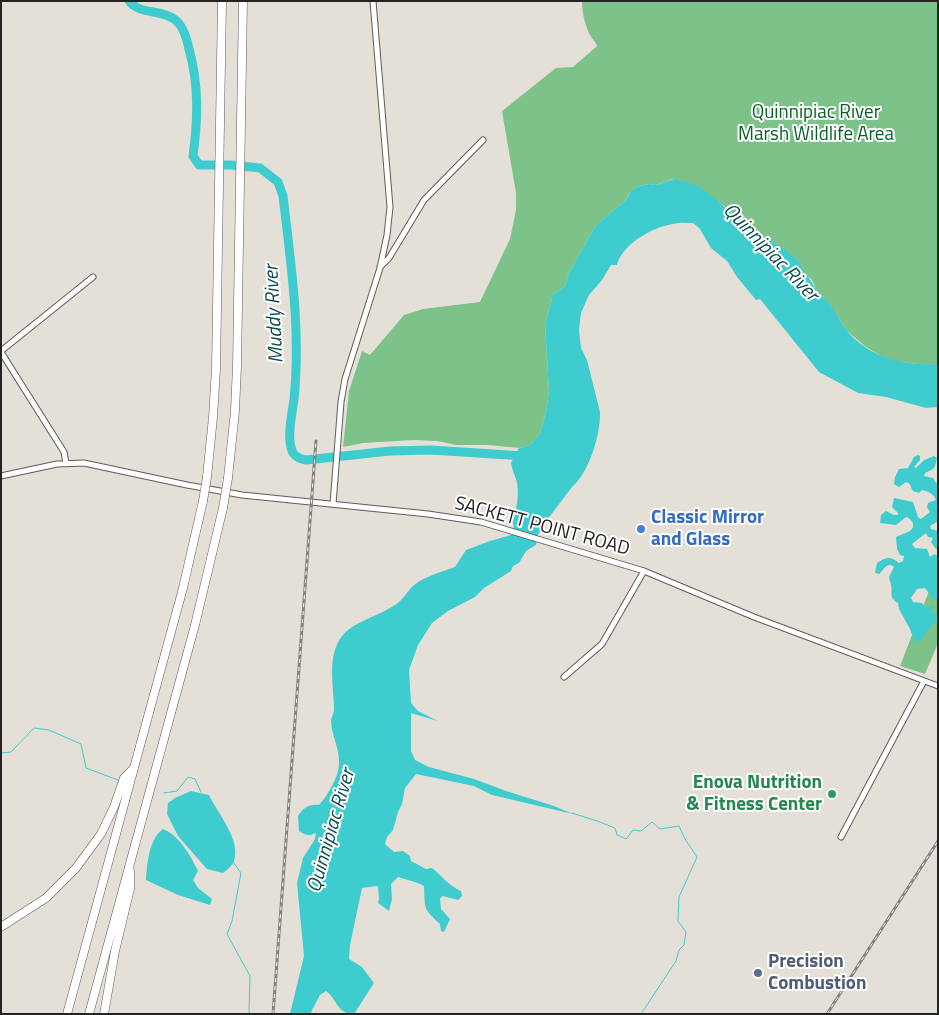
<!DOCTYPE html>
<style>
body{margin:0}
#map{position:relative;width:939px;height:1015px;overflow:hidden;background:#e4e0d8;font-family:"Titillium Web",sans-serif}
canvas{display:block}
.frame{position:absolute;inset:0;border:2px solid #252321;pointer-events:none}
</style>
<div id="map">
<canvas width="939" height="1015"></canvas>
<div class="frame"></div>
</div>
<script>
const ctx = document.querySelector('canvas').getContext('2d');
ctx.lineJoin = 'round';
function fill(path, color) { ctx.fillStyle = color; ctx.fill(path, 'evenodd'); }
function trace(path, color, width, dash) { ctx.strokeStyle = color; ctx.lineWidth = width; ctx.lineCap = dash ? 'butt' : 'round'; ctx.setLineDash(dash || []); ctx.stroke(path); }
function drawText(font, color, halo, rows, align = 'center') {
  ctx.font = font + ' "Titillium Web",sans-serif'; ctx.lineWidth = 4; ctx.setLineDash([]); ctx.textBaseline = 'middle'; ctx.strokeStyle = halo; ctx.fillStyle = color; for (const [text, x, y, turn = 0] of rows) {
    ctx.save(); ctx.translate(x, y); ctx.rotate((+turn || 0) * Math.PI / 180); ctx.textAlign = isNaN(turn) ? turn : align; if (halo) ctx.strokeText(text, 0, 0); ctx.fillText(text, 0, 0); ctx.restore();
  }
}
fill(new Path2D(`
 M 582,1 L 938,1 L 938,364 L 925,365 L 894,361 L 881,356 L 866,347 L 847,331 L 834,311 L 816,289 L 812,280 L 803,272 L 794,257 L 776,244 L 749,228 L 723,205 L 694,185 L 673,179 L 656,185 L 649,184 L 636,187 L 629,193 L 626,200 L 596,225 L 569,273 L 565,286 L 557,292 L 552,299 L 545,325 L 549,391 L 546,412 L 540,434 L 530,445 L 519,448 L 488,445 L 456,445 L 437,441 L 414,440 L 363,443 L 343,447 L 349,391 L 362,351 L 370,355 L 404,315 L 423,309 L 480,302 L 510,239 L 516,210 L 516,193 L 502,111 L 556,68 L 573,67 L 597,46 C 595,41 593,40 590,35 C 585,26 582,12 582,1 Z
 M 938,568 L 938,643 L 925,674 L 900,666 Z`), '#7dc389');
fill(new Path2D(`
 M 674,179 C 681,181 687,182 693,184 C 713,193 732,216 750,228 C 764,238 782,245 795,258 C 802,266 810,280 816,289 C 821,296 828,302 833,309 C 839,317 842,325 848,332 C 871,358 904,366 938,364 L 938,407 L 926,408 L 886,397 L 858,393 L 819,372 L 760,299 L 756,300 L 737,277 L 727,261 L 711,248 L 700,229 L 693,223 C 687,223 679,222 673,224 C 653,227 622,244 617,265 L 611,265 L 602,280 L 589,295 L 581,313 L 579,330 L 581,348 L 587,360 L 600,412 C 601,433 589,473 572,487 L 547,520 L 542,530 L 538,534 L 536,545 L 526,551 L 519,563 L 513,566 L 511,571 L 484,588 L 475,597 L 448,611 L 432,623 L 418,645 L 409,670 L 411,703 L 418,711 L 438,721 L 411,713 L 411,751 L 415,760 L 429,767 L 474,779 L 506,791 L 554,806 L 573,814 L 492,795 L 474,786 L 416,774 L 405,788 L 402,804 L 398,812 L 393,830 L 387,837 L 385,844 L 394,852 L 403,851 L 410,856 L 411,861 L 426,869 L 432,868 C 443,877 448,885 461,891 L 462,896 L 458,900 L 443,896 L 440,898 L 441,909 L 450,919 L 444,932 L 441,931 L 440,924 C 423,908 425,910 424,886 L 418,883 L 398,877 L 391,884 L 392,899 L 389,911 L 378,903 L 379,899 L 378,886 L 362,888 L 350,945 L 349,959 L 362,967 L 374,983 L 354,1014 C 337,1014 337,999 326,991 L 320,995 L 311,1012 L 312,1014 L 290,1014 L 304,956 L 297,883 L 303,858 L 315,839 L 316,833 C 309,836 306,836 299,831 L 298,816 C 304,807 309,804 319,805 C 328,795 340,775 339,761 C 339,747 331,734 331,720 C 332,716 334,713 334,709 C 334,685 326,655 343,635 C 356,620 383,615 399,602 C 404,598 408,590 414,585 C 426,576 441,572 455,567 L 466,550 L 490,541 L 511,535 L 514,526 L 512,522 C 517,511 520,491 516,479 C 514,474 512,469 511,463 L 519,448 L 530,445 L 540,434 L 546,412 L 549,391 L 545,325 L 553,295 L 565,286 L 569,273 L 596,225 L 626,200 L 630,192 L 636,187 L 649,184 L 656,185 Z
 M 918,455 L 920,456 L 920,460 L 914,467 L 916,468 L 924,460 L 934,456 L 937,458 C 935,469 934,469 925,473 L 924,476 L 933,478 L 936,483 L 938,482 L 938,521 L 930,526 L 931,529 L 938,531 L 938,548 L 936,549 L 931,542 L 933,538 L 928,537 L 926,533 L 912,544 L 915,548 L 927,549 L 930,557 L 934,554 L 938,556 L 938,601 L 931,596 L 925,588 L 917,589 L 911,598 L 913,602 L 922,603 L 926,608 L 934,605 L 931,613 L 938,614 L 938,621 C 928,625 926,637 918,642 L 914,641 L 910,629 L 899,609 L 898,603 C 888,597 893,593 891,585 C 891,582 889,580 889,577 L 894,567 C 887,561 884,570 879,574 L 875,573 L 877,563 C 887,557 890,556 899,563 L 903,561 L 904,556 L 900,555 L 897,549 L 896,537 C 900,535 904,534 908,532 C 917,528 913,519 906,517 L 896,525 L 880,523 L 881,515 L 886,511 L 894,515 L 898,515 L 898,513 L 892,507 L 894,498 L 913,502 L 918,517 L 921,519 L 930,512 L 927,507 L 928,503 L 936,500 C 934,494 928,491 922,490 L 919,493 L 913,491 C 910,487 912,484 906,482 L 899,487 L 894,484 L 895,477 L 899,469 L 908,468 L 914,457 Z
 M 191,791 L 209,795 C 218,814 241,839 234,861 C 232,866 227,870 223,873 L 207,869 L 178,836 L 167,814 L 168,803 L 175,798 Z
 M 163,829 C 179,835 191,856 198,871 L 193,880 L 198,888 L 212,899 L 210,905 L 178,895 L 146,880 C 147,865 149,838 163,829 Z`), '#3fccce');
trace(new Path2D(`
 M 1,753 L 11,752 L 34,728 L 49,730 L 81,744 L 86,768 L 118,780
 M 164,793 L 177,791 L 188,777 L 195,779 L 201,792
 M 572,813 L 597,821 L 615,828 L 617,835 L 626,839 L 633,830 L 641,831 L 652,822 L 660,829 L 679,826 L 685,839 L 697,857 L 679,897 L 678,921 L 686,932 L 684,945 L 679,950 L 676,961 L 641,1014
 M 233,862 L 241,873 L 232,921 L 227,934 L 250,976 L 249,1014`), '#3fccce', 1);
trace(new Path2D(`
 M 129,1 C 140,15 160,9 174,19 C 183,25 187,39 189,49 C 199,85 198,119 193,156 L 199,165 L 231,165 L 260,168 L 278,182 L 283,196 C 291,265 301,330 294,399 C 292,415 286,438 293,453 C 296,458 301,459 306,460 L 390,451 L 431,450 L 524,456`), '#3fccce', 9);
const minor = new Path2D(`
 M 380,267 L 389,258 L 424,200 L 483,140
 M 1,351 L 93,277
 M 1,352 L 64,452 L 66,463
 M 1,476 L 57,464 L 84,463 L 187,485 L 242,495 L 428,514 L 481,522 L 644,571 L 754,617 L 938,686
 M 333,504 L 341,402 L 345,379 L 380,268 L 387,235 L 390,207 L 373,1
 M 564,677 L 602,644 L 644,571
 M 841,837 L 924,681`);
const highway = new Path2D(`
 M 207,477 L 213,417 L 216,369 L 222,1
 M 228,478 L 235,411 L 237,366 L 243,1
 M 1,927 L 46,898 L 76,868 L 101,834 L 114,807 L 124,778 L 134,768
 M 67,1014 L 183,588 L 203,501
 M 89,1014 L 195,625 L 223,508
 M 104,1014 L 115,951 L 130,889 L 130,871`);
trace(minor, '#5f5c56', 7);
trace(highway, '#5f5c56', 9);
trace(minor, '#fff', 5);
trace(highway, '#fff', 8);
const rail = new Path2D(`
 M 273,1014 L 316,441
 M 827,1014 L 938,841`);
trace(rail, '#85827d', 3);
trace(rail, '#fff', 1, [4]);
const highwayBridge = new Path2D(`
 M 203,501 L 207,477
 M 223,508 L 228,478`);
trace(highwayBridge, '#5f5c56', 9, []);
trace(highwayBridge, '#fff', 8);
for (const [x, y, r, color] of [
 [641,529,5,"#3f7fe0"],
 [832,794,5,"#2e9e5b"],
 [758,973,5,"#5c6f8a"]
]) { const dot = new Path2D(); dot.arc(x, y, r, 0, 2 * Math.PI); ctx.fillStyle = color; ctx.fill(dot); trace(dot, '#fff', 2); }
drawText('19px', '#095f26', '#fff', [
 ["Quinnipiac River",816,113],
 ["Marsh Wildlife Area",816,135]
]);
drawText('bold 19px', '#366cbe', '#fff', [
 ["Classic Mirror",651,518],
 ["and Glass",651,540]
], 'left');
drawText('19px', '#252321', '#fff', [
 ["SACKETT POINT ROAD",542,527,15]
]);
drawText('bold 19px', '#27864d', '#fff', [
 ["Enova Nutrition",822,783],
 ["& Fitness Center",822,805]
], 'right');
drawText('bold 19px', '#4e5e75', '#fff', [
 ["Precision",768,962],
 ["Combustion",768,984]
], 'left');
drawText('italic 20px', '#0f4c4d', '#fff', [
 ["Quinnipiac River",770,253,46],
 ["Muddy River",275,314,-93],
 ["Quinnipiac River",332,831,-74]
]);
</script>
